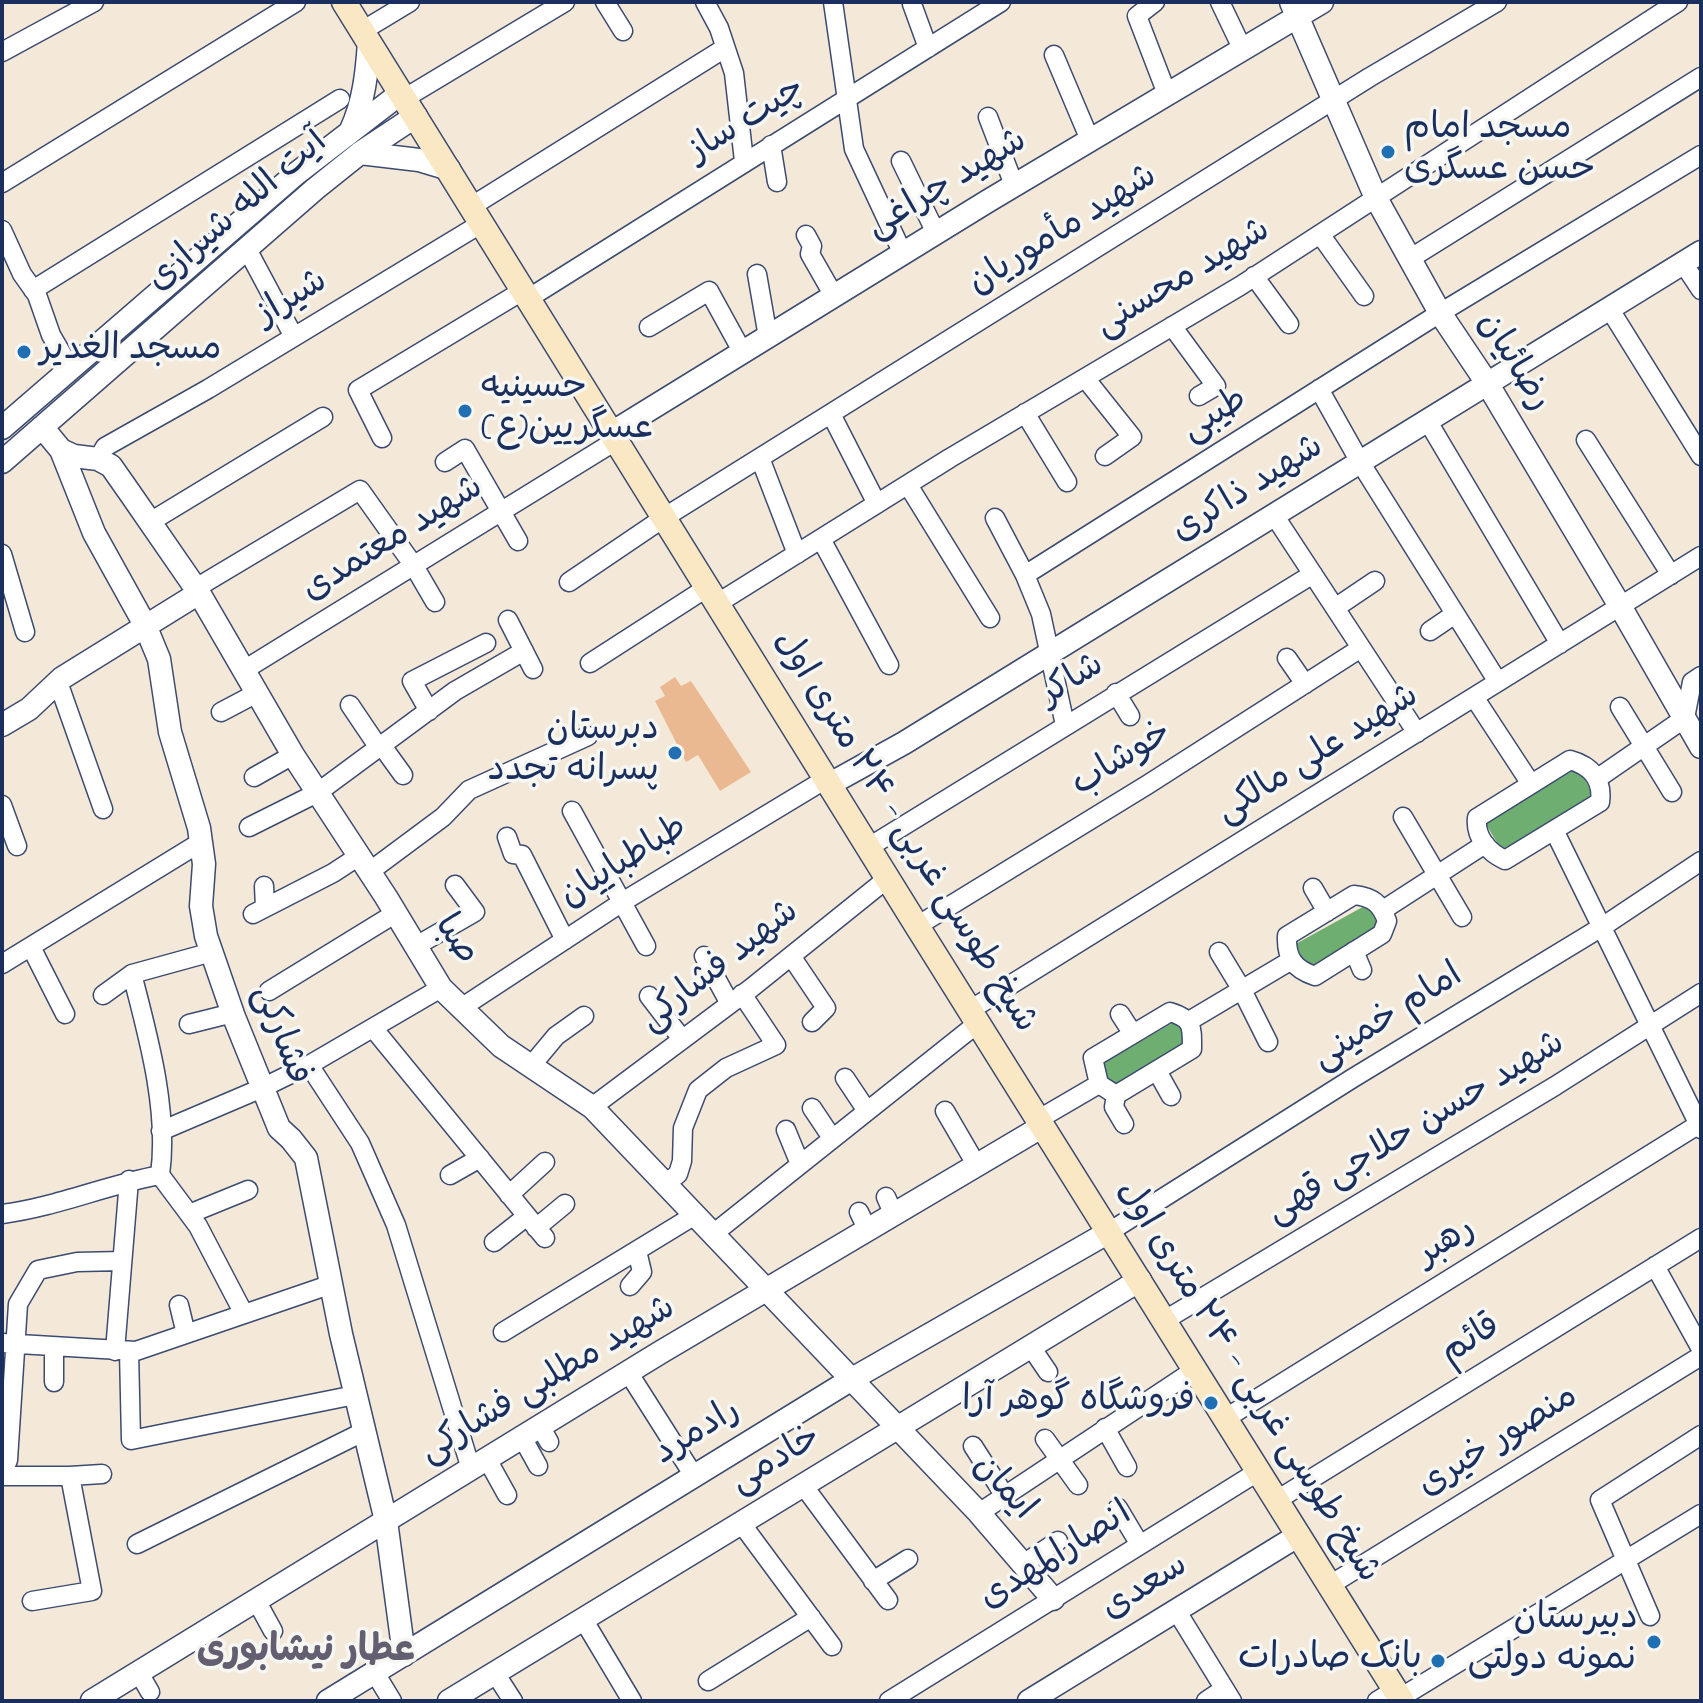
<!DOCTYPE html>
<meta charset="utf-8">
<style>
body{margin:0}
#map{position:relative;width:1703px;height:1703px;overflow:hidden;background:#f4e9d8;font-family:"Indie Flower",sans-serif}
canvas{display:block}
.frame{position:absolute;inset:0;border:4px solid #1b2f5e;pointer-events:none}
</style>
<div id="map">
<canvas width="1703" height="1703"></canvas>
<div class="frame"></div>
</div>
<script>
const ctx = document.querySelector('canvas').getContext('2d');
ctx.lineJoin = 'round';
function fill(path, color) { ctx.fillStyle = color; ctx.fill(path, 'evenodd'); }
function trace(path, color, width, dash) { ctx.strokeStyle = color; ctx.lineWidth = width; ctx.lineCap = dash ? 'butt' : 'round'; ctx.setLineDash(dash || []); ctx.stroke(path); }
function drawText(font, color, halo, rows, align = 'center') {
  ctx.font = font + ' "Indie Flower","Playpen Sans Arabic",sans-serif'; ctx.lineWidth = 7; ctx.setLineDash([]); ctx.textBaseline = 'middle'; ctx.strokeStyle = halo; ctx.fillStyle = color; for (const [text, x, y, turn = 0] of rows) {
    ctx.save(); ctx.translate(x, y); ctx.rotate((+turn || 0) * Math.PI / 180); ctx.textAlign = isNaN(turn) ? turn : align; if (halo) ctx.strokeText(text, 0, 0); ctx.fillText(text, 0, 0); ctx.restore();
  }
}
fill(new Path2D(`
 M 1576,769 L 1586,774 L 1595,796 L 1502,851 L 1484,821 Z
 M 1368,904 L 1379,918 L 1380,926 L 1311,967 L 1297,956 L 1292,946 Z
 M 1174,1022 L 1182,1027 L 1186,1045 L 1118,1087 C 1107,1084 1104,1074 1102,1064 Z`), '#6eaf71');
fill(new Path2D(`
 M 675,677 L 681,686 L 691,681 L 751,772 L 720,791 L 698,755 L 686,762 L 655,701 L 665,696 L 660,687 Z`), '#eab991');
const minor = new Path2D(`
 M 605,2 L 623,31
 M 705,2 L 719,28 L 734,73 L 744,161
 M 833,2 L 854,149 L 903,254
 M 1155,2 L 1137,16 L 1167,94
 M 1220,2 L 1242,48
 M 912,4 L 928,48
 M 362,31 L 410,2
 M 2,52 L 94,2
 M 1054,55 L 1090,140
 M 405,98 L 565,2
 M 988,117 L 1014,185
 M 771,145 L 777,182
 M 901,161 L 936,233
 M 2,183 L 296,2
 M 472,206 L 725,48
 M 2,230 L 22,274 L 37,295 L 51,335 L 70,368
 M 1320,234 L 1364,296
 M 806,235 L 812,246 L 810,254 L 834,296
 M 247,249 L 294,337
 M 1411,258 L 1701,77
 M 1683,263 L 1701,290
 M 757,274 L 768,337
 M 1254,276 L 1289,324
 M 33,290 L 340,99
 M 529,298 L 1001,2
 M 1609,308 L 1701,456
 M 1172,326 L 1216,386 L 1199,396
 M 649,327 L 709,291 L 743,353
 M 1085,378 L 1132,437 L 1105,456
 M 1319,389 L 1360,462 L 1498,682
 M 1025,413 L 1067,482
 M 831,414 L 877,504
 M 1427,420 L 1560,644
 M 382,438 L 358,390 L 524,290
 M 1586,440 L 1671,575
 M 760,458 L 797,554
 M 98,459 L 105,447 L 208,389 L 482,223
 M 445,462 L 465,449 L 518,541
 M 908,485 L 990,618
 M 1274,515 L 1417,733
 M 995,518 L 1025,575 L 1041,614 L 1065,725
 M 150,522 L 323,417
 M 821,539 L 889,665
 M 2,554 L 25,632
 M 1025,575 L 1440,313 L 1701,155
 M 569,582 L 665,517 L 1370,77 L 1497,2
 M 196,588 L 360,490 L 414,566 L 435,602
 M 718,603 L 950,458 L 1240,286 L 1678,2
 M 1335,608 L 1375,581
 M 508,620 L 533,669
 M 1430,631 L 1455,614
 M 1287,658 L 1305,684
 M 590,663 L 708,587
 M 244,670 L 617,440
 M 58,682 L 103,809
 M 1116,693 L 1130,716
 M 1474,697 L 1531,784
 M 350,705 L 379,748
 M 1620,707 L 1672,792
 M 429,711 L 412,681 L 486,643
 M 221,712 L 257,693
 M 1685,718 L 1692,682 L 1701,676
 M 382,746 L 403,775
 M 1570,760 C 1592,766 1603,780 1600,802 L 1505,860 C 1488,852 1475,837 1477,818 Z
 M 254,777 L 293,755
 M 1598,778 L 1685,718
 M 2,805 L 17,846
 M 572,811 L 646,946
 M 1403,817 L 1462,917
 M 249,827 L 317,793 L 455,691 L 524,651
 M 1554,830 L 1701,1129
 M 507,837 L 513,854 L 522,855 L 565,940
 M 869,847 L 1313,574
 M 369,872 L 443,817 L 469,790 L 588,736
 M 264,886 L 265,907
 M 1313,888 L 1327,912
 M 1354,895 C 1373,897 1381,904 1387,921 L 1382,934 L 1315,976 C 1294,969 1286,958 1287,936 Z
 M 1383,910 L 1485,844
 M 253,914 L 333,873 L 359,856
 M 917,926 L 1147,785 L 1361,648
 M 416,946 L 475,912 L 455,885
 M 31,947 L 65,1014
 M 1354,951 L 1362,970
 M 1219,952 L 1242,990 L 1268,1042
 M 704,956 L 730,1004
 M 791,956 L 826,1008 L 812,1022
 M 2,964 L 201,842
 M 132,974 C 148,1036 169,1110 160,1175 L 198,1226 L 244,1314
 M 269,991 L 396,913
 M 103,995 L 132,974 L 212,952
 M 649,996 L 682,1039
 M 461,1008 L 624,901 L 826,779
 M 970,1010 L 1701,556
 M 1170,1012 C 1193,1019 1192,1026 1192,1049 L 1116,1095 L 1099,1084 L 1093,1058 Z
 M 1120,1014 L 1133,1034
 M 1189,1021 L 1290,961
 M 189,1024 L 233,1013
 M 373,1028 L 545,1238
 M 309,1065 L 360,1143 L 396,1225 L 471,1469
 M 531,1066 L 556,1036 L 584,1016
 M 1157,1071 L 1171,1096
 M 845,1078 L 867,1111
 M 1116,1095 L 1114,1107 L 1124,1124
 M 592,1107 L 750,989 L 888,878
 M 812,1108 L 832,1138
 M 945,1111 L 977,1166
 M 1039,1119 L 1099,1084
 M 786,1130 L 800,1164
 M 161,1131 L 262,1088 L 309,1065 L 441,988
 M 450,1175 L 480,1158
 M 665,1184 L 678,1174 L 682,1161 L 683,1128 L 698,1090 L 726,1068 L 776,1045 L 742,994
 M 509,1195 L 545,1162
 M 886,1197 L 894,1215
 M 859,1212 L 868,1231
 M 2,1214 C 56,1207 106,1185 160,1175
 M 189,1214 L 248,1190
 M 536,1228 L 565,1204
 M 1109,1232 L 1353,1078 L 1605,925 L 1701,861
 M 713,1234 L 978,1023
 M 494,1242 L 527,1216
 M 1655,1266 L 1701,1349
 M 630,1286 L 642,1272 L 637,1251
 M 179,1305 L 186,1334
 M 1165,1320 L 1555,1086 L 1701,993
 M 503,1332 L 695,1215
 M 2,1343 L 136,1351 L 332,1284
 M 54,1347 L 54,1382
 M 1031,1347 L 1048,1372
 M 115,1351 L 129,1180
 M 129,1351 L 131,1440 L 355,1395
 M 628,1372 L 694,1476
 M 1226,1418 L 1701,1123
 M 540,1426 L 549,1442
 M 1105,1428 L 1127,1467
 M 522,1437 L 538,1466
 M 1045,1439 L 1078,1485
 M 973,1446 L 1005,1496
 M 487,1459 L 507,1495
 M 2,1474 L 8,1460 L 18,1304 L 38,1270 L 77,1262 L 122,1261
 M 2,1476 L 70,1476 L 92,1591 L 32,1601
 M 70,1476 L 102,1474
 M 803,1485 L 888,1600
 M 1277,1500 L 1701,1238
 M 1118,1508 L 1140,1545
 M 979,1513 L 1196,1369
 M 741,1523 L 832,1646
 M 137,1544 L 363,1432
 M 1023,1564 L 1058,1541
 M 873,1581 L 908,1559
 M 1330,1585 L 1701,1356
 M 256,1600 L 273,1631
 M 1176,1610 L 1232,1701
 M 1650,1616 L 1600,1500 L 1701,1435
 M 583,1619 L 632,1701
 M 139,1673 L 150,1692
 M 375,1673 L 392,1701
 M 495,1673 L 513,1701
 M 708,1681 L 811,1617
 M 1400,1698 L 1701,1514
 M 889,1701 L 1259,1471
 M 1206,1701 L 1224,1689
 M 1377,1701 L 1395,1690`);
const tertiary = new Path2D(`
 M 1291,2 L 1376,198 L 1440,313 L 1487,383 L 1620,606 L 1701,747
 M 351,130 C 364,102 367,72 369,42
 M 360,153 L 419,160 L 449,169
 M 42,427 L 61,450 L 74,456 L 98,459 L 111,466 L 132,496 L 199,593 L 293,755 L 386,897 L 441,988 L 501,1046 L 592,1107 L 979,1513 L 1053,1599
 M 2,428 L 297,173 L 401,93
 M 613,432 L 988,201 L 1322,2
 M 61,450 L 94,533 L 145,625 L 159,659 L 170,732 L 199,828 L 204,864 L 201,906 L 206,936 L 234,1017 L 279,1128 L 291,1139 L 306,1158 L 341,1334 L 386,1521 L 404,1655
 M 2,462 L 315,189 L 360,153 L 416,116
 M 2,725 L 29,709 L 62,678 L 199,593
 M 830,784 L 904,743 L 1701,252
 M 92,1701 L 661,1352 L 1043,1126
 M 328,1701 L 852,1379 L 1109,1232
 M 449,1701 L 1140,1280
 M 1029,1701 L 1299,1535`);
const secondary = new Path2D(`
 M 344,2 L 917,926 L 1402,1701`);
trace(minor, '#3c4b70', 21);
trace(tertiary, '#3c4b70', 25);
trace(secondary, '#3c4b70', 27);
trace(minor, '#fff', 18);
trace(tertiary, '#fff', 22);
trace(secondary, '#fae7c3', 24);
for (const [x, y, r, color] of [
 [1388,152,8,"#1f6fb2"],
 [24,352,8,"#1f6fb2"],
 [465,411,8,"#1f6fb2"],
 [675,753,8,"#1f6fb2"],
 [1211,1403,8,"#1f6fb2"],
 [1654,1642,8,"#1f6fb2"],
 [1438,1661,8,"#1f6fb2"]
]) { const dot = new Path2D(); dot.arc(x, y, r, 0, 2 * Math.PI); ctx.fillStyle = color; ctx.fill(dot); trace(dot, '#f6f6f2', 3); }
drawText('36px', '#1b2f5e', '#f6f6f2', [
 ["چیت ساز",748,122,-32],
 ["شهید چراغی",948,186,-31],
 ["آیت الله شیرازی",239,213,-41],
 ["شهید مأموریان",1064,232,-32],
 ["شهید محسنی",1184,280,-31],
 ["شیراز",293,300,-31],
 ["رضائیان",1512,363,58],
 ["طیبی",1216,417,-32],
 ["شهید ذاکری",1249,491,-32],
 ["شهید معتمدی",394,541,-32],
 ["شاکر",1073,682,-32],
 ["شهید علی مالکی",1319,756,-32],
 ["خوشاب",1123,761,-32],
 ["شیخ طوسی غربی - ۲۴ متری اول",903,833,58],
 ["طباطباییان",625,864,-32],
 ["صبا",454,941,57],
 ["شهید فشارکی",721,968,-38],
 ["امام خمینی",1389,1019,-32],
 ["فشارکی",279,1036,69],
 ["شهید حسن حلاجی قهی",1417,1130,-31],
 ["رهبر",1447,1244,-32],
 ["قائم",1472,1342,-32],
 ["شهید مطلبی فشارکی",549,1382,-31],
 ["شیخ طوسی غربی - ۲۴ متری اول",1246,1383,58],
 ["رادمرد",698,1434,-32],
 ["منصور خیری",1499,1443,-32],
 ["خادمی",777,1462,-31],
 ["ایمان",1002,1489,48],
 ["انصارالمهدی",1057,1558,-32],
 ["سعدی",1146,1589,-32]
]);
drawText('36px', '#1b2f5e', '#f6f6f2', [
 ["مسجد امام",1404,131,"left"],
 ["حسن عسگری",1404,172,"left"],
 ["مسجد الغدیر",40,352,"left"],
 ["حسینیه",481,390,"left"],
 ["عسگریین(ع)",481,431,"left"],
 ["دبرستان",659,732],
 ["پسرانه تجدد",659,773],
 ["فروشگاه گوهر آرا",1195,1403],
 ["دبیرستان",1638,1621],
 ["نمونه دولتی",1638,1662],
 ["بانک صادرات",1422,1661]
], 'right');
drawText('bold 38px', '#635f70', '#f6f6f2', [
 ["عطار نیشابوری",306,1654]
]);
</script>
